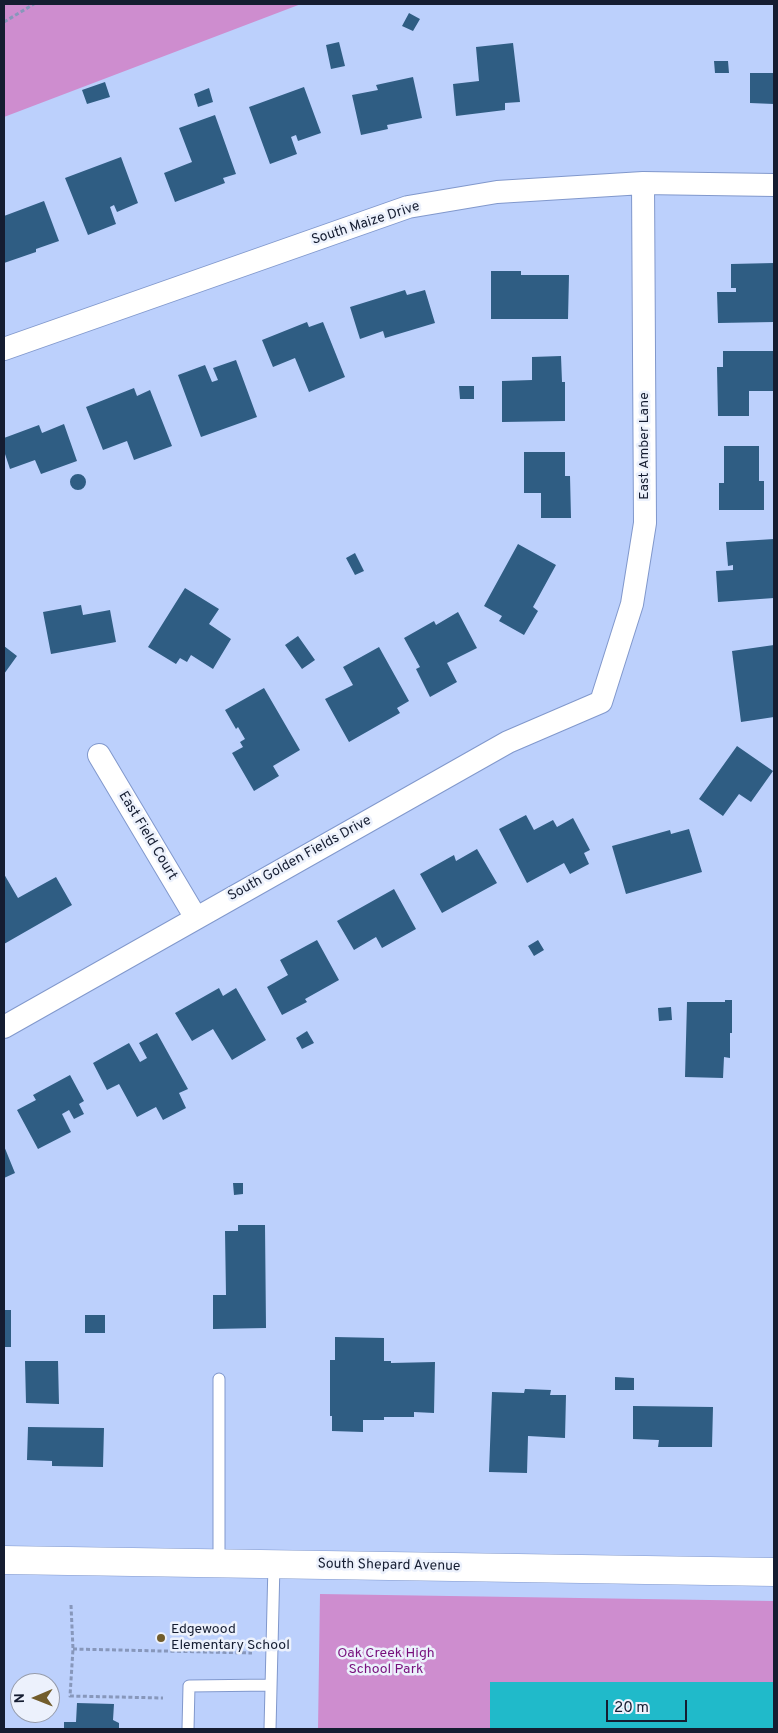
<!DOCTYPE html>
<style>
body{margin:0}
#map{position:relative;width:778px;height:1733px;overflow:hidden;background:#bcd0fc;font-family:Overpass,sans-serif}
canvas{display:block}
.frame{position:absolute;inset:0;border:5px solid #151d31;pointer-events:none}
.north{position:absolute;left:10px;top:1673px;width:50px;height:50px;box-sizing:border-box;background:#ecf1fc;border:1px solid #969cab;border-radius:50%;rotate:269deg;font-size:14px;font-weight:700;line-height:20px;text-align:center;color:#151d31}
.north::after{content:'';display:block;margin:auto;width:18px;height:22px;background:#725d2c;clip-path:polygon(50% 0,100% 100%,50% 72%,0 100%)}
.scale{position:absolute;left:606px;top:1700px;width:81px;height:22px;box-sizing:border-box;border:2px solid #151d31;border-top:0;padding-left:6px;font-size:15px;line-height:18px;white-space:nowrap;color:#151d31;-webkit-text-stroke:4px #ecf1fc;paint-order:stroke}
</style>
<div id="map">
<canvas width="778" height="1733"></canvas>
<div class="frame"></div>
<div class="north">N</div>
<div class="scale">20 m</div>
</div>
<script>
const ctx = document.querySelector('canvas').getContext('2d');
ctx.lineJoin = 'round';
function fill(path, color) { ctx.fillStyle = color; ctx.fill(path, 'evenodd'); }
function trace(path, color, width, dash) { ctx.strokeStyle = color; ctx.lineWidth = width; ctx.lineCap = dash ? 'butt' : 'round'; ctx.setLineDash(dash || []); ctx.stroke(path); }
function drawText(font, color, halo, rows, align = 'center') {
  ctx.font = font + ' Overpass,sans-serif'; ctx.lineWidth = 5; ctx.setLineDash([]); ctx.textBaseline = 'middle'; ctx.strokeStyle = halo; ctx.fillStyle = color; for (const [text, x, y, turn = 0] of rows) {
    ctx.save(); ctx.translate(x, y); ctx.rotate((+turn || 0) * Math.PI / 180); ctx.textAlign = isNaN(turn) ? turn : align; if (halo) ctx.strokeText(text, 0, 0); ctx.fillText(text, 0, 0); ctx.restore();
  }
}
fill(new Path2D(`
 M 4,4 L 301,4 L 4,117 Z
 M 320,1594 L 774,1601 L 774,1729 L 318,1729 Z`), '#ce8dcf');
fill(new Path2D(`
 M 490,1682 L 774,1682 L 774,1729 L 490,1729 Z`), '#20baca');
fill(new Path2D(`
 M 409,13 L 420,19 L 413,31 L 402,26 Z
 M 339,42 L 345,66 L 331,69 L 326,45 Z
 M 513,43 L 520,102 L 505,103 L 505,110 L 456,116 L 453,84 L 479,81 L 476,47 Z
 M 714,61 L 728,61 L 729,73 L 715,73 Z
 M 750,73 L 774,73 L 774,104 L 750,103 Z
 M 413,77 L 422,118 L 387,125 L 388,129 L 361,135 L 352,95 L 378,90 L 376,85 Z
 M 105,82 L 110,97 L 87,104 L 82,90 Z
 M 304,87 L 321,133 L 298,141 L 296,135 L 291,137 L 297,154 L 270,164 L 249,107 Z
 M 209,88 L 213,102 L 198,107 L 194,94 Z
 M 215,115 L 236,174 L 223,178 L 225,183 L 175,202 L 164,173 L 192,162 L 179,128 Z
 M 121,157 L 138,203 L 117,212 L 114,205 L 110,207 L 116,224 L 88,235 L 65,178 Z
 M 44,201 L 59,241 L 36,249 L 36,252 L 4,263 L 4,216 Z
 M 774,263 L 774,322 L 718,323 L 717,292 L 736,292 L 736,288 L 731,288 L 731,264 Z
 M 491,271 L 521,271 L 521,275 L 569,275 L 568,319 L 491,319 Z
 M 405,290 L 407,295 L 425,290 L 435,323 L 385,338 L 383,331 L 360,339 L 350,307 Z
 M 307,322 L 309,327 L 323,322 L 345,377 L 309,392 L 295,358 L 273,367 L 262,340 Z
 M 723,351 L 774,351 L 774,391 L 749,391 L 749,416 L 718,416 L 717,367 L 723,367 Z
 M 561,356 L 562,382 L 565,382 L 565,421 L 502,422 L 502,381 L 532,380 L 532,357 Z
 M 236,360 L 257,417 L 201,437 L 178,375 L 205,365 L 212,382 L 218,380 L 213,368 Z
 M 459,386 L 474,386 L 474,399 L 460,399 Z
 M 134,388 L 137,396 L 150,390 L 172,446 L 134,460 L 127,441 L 103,450 L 86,407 Z
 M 64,424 L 77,461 L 41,474 L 35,460 L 10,469 L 4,451 L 4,438 L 39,425 L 42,433 Z
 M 724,446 L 759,446 L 759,481 L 764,481 L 764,510 L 719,510 L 719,483 L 724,483 Z
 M 524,452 L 565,452 L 565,476 L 570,476 L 571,518 L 541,518 L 541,493 L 524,493 Z
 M70 482a8 8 0 1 1 16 0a8 8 0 1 1-16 0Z
 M 774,539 L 774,598 L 718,602 L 716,571 L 733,570 L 733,565 L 728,566 L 726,542 Z
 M 518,544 L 556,565 L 533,607 L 538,611 L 524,635 L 499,621 L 502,616 L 484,606 Z
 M 355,553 L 364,571 L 355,575 L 346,558 Z
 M 185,588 L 219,609 L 209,624 L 231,639 L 213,669 L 191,655 L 187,662 L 180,658 L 176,664 L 148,647 Z
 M 81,605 L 83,615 L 110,610 L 116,642 L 51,654 L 43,612 Z
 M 458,612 L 477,648 L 447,663 L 457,682 L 430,697 L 416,669 L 420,667 L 404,638 L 434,621 L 436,625 Z
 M 298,636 L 315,660 L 302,669 L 285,645 Z
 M 774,645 L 774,717 L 741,722 L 732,651 Z
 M 4,646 L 17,656 L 4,674 Z
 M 379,647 L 409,701 L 397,708 L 400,713 L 349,742 L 325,699 L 353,685 L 343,667 Z
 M 264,688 L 300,750 L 273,766 L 279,776 L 254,791 L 232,753 L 243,747 L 240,742 L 245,739 L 238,727 L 236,729 L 225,710 Z
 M 737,746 L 773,771 L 751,802 L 739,794 L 723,816 L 699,799 Z
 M 526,815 L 534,830 L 553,820 L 557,827 L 573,818 L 590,850 L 584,853 L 589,864 L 570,874 L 564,863 L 527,883 L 499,829 Z
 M 689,829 L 702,872 L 626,894 L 612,846 L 670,830 L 671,834 Z
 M 477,849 L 497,883 L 442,913 L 420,874 L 454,855 L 456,861 Z
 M 4,874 L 18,898 L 56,877 L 72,905 L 4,944 Z
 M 394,889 L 416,929 L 382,948 L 376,937 L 354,950 L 337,921 Z
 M 317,940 L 339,980 L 305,999 L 307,1002 L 282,1015 L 267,987 L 288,975 L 280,960 Z
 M 538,940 L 544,950 L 534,956 L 528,946 Z
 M 219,988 L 223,996 L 236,988 L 266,1040 L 232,1060 L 213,1029 L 192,1041 L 175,1013 Z
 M 725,1000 L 732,1000 L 732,1033 L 730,1033 L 730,1058 L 724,1057 L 723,1078 L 685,1077 L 687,1002 L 725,1002 Z
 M 671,1007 L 672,1020 L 659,1021 L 658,1008 Z
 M 307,1031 L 314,1043 L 302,1049 L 296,1038 Z
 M 157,1033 L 188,1089 L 179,1093 L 186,1108 L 163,1120 L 156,1107 L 137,1117 L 119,1084 L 107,1090 L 93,1063 L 129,1043 L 140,1062 L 147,1058 L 139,1043 Z
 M 70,1075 L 84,1101 L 79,1104 L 84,1114 L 74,1119 L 69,1110 L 62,1114 L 71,1132 L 38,1149 L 17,1110 L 36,1100 L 33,1095 Z
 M 4,1146 L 15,1173 L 4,1178 Z
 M 233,1183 L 243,1183 L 243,1194 L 234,1195 Z
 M 238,1225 L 265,1225 L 266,1328 L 213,1329 L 213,1295 L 226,1295 L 225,1231 L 238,1231 Z
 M 4,1310 L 11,1310 L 11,1347 L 4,1347 Z
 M 85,1315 L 105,1315 L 105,1333 L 85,1333 Z
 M 335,1337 L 384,1338 L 384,1361 L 391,1361 L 391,1363 L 435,1362 L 434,1413 L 414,1412 L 414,1417 L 384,1417 L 384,1420 L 363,1420 L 363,1432 L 332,1431 L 332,1416 L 330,1416 L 330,1360 L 335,1360 Z
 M 25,1361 L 58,1361 L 59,1404 L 26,1403 Z
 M 615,1377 L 634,1378 L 634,1390 L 615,1390 Z
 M 525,1389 L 551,1390 L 550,1395 L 566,1395 L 565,1438 L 528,1436 L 527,1473 L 489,1472 L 492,1392 L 524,1393 Z
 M 633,1406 L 713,1407 L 712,1447 L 658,1447 L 659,1440 L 633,1439 Z
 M 28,1427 L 104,1428 L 103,1467 L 52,1466 L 52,1461 L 27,1460 Z
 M 77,1703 L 114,1704 L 113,1720 L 119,1723 L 119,1729 L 64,1729 L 64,1722 L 76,1722 Z`), '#2f5d83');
const service = new Path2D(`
 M 219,1379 L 219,1563
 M 188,1729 L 189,1686 L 271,1685
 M 270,1729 L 274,1564`);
const minor = new Path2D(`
 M 4,349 L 408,207 L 497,192 L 643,183 L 774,185
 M 99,755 L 196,918
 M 4,1027 L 508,742 L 601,702 L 632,604 L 645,523 L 643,183`);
const tertiary = new Path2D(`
 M 4,1560 L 774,1572`);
trace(service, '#8198cc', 13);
trace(minor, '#8198cc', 24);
trace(tertiary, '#8198cc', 29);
trace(new Path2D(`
 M 4,22 L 34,4
 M 71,1605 L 73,1649 L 70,1696 L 163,1698
 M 73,1649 L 252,1653`), '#8797bb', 3, [4, 2.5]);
trace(service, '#fff', 11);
trace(minor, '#fff', 22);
trace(tertiary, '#fff', 28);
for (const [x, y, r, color] of [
 [161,1638,5,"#725d2c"]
]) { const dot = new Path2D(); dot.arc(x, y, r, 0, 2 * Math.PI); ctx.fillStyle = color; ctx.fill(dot); trace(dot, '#ecf1fc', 2); }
drawText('14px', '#151d31', '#ecf1fc', [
 ["South Maize Drive",366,224,-18],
 ["East Amber Lane",645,446,-90],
 ["East Field Court",147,836,59],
 ["South Golden Fields Drive",300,859,-29],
 ["South Shepard Avenue",389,1566,1]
]);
drawText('14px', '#151d31', '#ecf1fc', [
 ["Edgewood",171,1630],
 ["Elementary School",171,1646]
], 'left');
drawText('14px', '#770f7c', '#ecf1fc', [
 ["Oak Creek High",386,1654],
 ["School Park",386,1670]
]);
</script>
